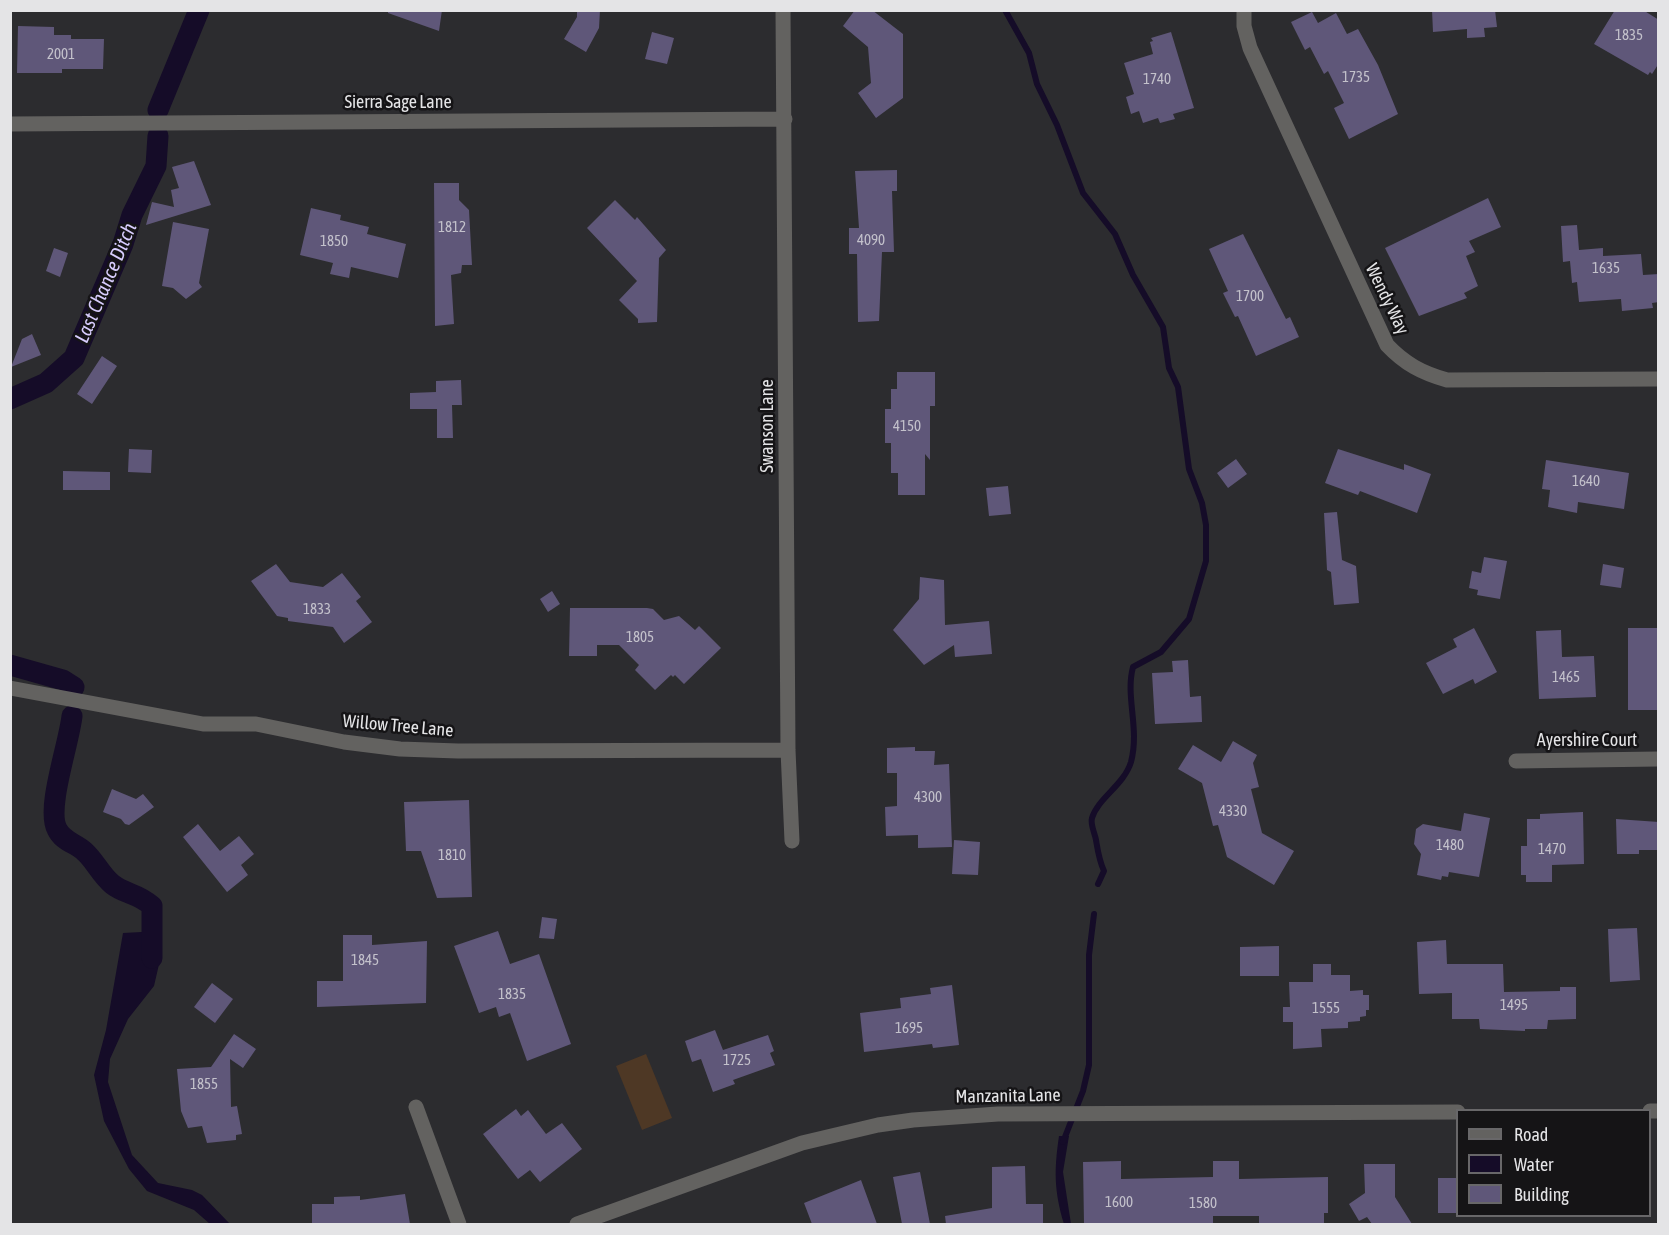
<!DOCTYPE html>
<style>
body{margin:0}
#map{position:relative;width:1669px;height:1235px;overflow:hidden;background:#2c2c2f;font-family:"Asap Condensed",sans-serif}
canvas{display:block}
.frame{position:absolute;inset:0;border:12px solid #e4e4e6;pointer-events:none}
.legend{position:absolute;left:1456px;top:1109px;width:195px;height:108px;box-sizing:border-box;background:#151416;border:2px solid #686769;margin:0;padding:8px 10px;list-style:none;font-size:18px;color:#e4e4e6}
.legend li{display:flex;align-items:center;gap:12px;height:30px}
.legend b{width:30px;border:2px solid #686769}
</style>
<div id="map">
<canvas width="1669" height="1235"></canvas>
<div class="frame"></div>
<ul class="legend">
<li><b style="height:8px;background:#636260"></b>Road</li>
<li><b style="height:16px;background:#150c28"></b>Water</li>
<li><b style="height:16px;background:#5f5779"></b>Building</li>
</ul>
</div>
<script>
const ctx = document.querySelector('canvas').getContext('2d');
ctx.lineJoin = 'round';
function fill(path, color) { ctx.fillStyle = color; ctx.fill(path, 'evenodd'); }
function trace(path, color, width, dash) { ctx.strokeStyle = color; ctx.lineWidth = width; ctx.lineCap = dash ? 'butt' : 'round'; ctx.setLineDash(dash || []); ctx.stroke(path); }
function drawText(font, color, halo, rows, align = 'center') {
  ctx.font = font + ' "Asap Condensed",sans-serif'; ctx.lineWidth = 5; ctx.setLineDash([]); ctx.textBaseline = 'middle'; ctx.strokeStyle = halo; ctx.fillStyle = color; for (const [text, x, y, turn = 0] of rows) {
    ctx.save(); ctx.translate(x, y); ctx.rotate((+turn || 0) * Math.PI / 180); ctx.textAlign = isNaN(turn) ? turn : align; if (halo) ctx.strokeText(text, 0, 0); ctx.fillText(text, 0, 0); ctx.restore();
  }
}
fill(new Path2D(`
 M 646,1054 L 672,1118 L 642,1130 L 616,1066 Z`), '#4e3825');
fill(new Path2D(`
 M 160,931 L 160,960 L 154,986 L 128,1019 L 110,1059 L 108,1082 L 132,1155 L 158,1183 L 192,1190 L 202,1195 L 230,1224 L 210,1224 L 194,1210 L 147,1191 L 129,1169 L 104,1121 L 94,1075 L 106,1030 L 123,933 Z
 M 1059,1136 L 1069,1136 L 1063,1172 L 1071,1224 L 1064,1224 C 1054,1191 1054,1170 1059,1136 Z`), '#150c28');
trace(new Path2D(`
 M 1005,10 L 1029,53 L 1037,84 L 1057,125 L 1083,193 L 1115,234 L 1133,275 L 1163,327 L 1169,368 L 1178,387 L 1189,469 L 1202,503 L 1206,525 L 1206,561 L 1189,619 L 1161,652 L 1133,667 C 1125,697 1140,728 1131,762 C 1124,785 1098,798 1092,818 C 1090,824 1095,834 1096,840 C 1098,852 1099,860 1104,871 L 1098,884
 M 1063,1142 L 1083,1091 L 1089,1065 L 1089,955 L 1094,914`), '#150c28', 6);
trace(new Path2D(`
 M 158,110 L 199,10
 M 10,399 L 46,383 L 74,358 L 123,244 L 132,215 L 156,166 L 158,136
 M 10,665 L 63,680 L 74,687
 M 72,716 C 69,744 46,808 57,829 C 63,842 76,843 85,852 C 95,861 101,875 112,884 C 124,894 138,893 152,906 L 152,958`), '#150c28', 21);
fill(new Path2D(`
 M 388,10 L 442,10 L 439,31 L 388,13 Z
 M 577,10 L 600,10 L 599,28 L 586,52 L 564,39 L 577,17 Z
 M 855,10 L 872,10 L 903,34 L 903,98 L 876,118 L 858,93 L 871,83 L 868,47 L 843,26 Z
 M 1432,10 L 1495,10 L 1497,27 L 1484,28 L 1485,37 L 1467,38 L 1467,29 L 1433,32 Z
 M 1615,10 L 1643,10 L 1659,20 L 1659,63 L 1652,74 L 1650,72 L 1648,75 L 1594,44 Z
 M 1312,12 L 1318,23 L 1336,13 L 1347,34 L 1358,29 L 1378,65 L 1398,114 L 1349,139 L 1334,108 L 1344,103 L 1328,71 L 1324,74 L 1310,47 L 1305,50 L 1291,22 Z
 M 18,26 L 54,27 L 54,35 L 71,35 L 71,39 L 104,39 L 103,69 L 62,69 L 62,73 L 17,73 Z
 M 652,32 L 674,38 L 667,64 L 645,59 Z
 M 1171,32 L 1194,108 L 1173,114 L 1175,119 L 1160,123 L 1158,118 L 1143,123 L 1139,111 L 1131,114 L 1126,97 L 1134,94 L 1124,63 L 1153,54 L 1150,42 L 1153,41 L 1151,38 Z
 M 194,161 L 211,205 L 146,225 L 152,202 L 174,207 L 171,190 L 179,188 L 172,167 Z
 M 897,170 L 897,191 L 892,191 L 894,252 L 882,252 L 879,321 L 858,322 L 857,254 L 849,254 L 849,228 L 859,228 L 855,171 Z
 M 434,183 L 459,183 L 459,200 L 469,210 L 472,265 L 462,265 L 461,273 L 451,275 L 454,324 L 435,326 Z
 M 1488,198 L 1501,227 L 1469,241 L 1475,252 L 1466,256 L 1478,286 L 1464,293 L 1467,298 L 1419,316 L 1385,248 Z
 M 615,200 L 635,220 L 637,217 L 666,250 L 659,258 L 657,322 L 638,323 L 638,319 L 619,300 L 637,281 L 587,228 Z
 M 311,208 L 341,215 L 340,220 L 369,227 L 367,234 L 406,244 L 398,278 L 351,267 L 349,278 L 330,274 L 333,263 L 300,255 Z
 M 173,222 L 209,229 L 199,283 L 202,287 L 186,299 L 173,288 L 162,286 Z
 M 1577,225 L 1579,250 L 1603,248 L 1603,256 L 1641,254 L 1643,275 L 1659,274 L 1659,302 L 1652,303 L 1653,308 L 1622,311 L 1621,299 L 1579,302 L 1577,282 L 1572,283 L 1570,261 L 1563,262 L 1561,226 Z
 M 1243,234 L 1286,319 L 1290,317 L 1299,337 L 1256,356 L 1238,316 L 1235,317 L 1223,293 L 1228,291 L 1209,249 Z
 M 54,248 L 68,253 L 60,277 L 46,271 Z
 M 32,334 L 41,355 L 11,367 L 22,339 Z
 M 102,356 L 117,366 L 92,404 L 77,394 Z
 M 897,372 L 935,372 L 935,406 L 930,406 L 930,460 L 925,454 L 925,495 L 898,495 L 898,473 L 891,473 L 891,443 L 885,443 L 885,409 L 891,409 L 891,389 L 897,389 Z
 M 461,380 L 462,405 L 452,405 L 453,438 L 437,438 L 437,409 L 410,409 L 410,393 L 436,392 L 436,381 Z
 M 129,449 L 152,450 L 151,473 L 128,472 Z
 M 1338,449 L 1404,470 L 1404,464 L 1431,474 L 1417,513 L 1360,491 L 1358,495 L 1325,483 Z
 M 1236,459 L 1247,474 L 1228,488 L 1217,473 Z
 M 1546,460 L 1629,473 L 1624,509 L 1578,502 L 1577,513 L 1548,507 L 1550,490 L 1542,489 Z
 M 63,471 L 110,472 L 110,490 L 63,490 Z
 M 1008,486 L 1011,514 L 989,516 L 986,488 Z
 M 1337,512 L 1342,560 L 1356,566 L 1359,603 L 1334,605 L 1331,572 L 1327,570 L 1324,513 Z
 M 1484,557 L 1507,561 L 1500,599 L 1477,595 L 1478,590 L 1469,588 L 1472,571 L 1481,573 Z
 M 276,564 L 290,582 L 323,587 L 342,573 L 361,597 L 356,601 L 372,622 L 344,643 L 333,627 L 288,621 L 288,618 L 277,616 L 251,581 Z
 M 1603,564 L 1624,568 L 1621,588 L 1600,585 Z
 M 920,577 L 944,580 L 945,625 L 989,621 L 992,654 L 955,657 L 954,645 L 924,665 L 893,630 L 919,599 Z
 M 552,591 L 560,604 L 548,612 L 540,599 Z
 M 570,608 L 647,608 L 653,609 L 664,620 L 679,616 L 695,630 L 699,626 L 721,648 L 684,684 L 675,675 L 673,677 L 671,675 L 655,690 L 635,670 L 639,665 L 619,645 L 597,645 L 597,656 L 569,656 Z
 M 1474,628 L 1497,672 L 1475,684 L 1473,679 L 1443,694 L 1426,663 L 1457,647 L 1453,639 Z
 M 1628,628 L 1659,628 L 1659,710 L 1628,710 Z
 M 1561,630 L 1562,657 L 1594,656 L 1596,697 L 1539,699 L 1536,631 Z
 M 1188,660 L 1190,697 L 1201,696 L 1202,722 L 1155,724 L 1152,673 L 1173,672 L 1172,661 Z
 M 1233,741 L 1257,755 L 1253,763 L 1259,787 L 1251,789 L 1262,833 L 1294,851 L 1274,885 L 1227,857 L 1218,825 L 1213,826 L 1202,783 L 1178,769 L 1193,745 L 1221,762 Z
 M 915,747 L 915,751 L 935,751 L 934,765 L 949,764 L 952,847 L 918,848 L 918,835 L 886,836 L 885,807 L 897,806 L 897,773 L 887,773 L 887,748 Z
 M 112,789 L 136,799 L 143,794 L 154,807 L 129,825 L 125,824 L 121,819 L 103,812 Z
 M 469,800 L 472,897 L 437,898 L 421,851 L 406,851 L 404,802 Z
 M 1583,812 L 1584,864 L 1552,865 L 1552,882 L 1526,882 L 1526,875 L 1521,875 L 1521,846 L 1527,846 L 1527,819 L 1540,819 L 1540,814 Z
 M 1464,813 L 1490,818 L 1479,877 L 1449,872 L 1448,877 L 1442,876 L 1441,880 L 1417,875 L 1421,854 L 1414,844 L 1416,829 L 1423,824 L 1461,831 Z
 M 1616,819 L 1659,822 L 1659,850 L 1639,850 L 1639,854 L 1617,854 Z
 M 198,824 L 220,851 L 239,836 L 254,854 L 241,865 L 248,875 L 227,892 L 183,837 Z
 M 954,840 L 980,842 L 978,875 L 952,874 Z
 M 542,917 L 557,919 L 554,939 L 539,938 Z
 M 1637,928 L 1640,980 L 1610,982 L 1608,929 Z
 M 498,931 L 510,964 L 539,954 L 571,1044 L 527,1061 L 510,1013 L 499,1017 L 496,1007 L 479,1013 L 454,946 Z
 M 343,935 L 372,935 L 372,945 L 427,941 L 426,1003 L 317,1007 L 317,981 L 343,981 Z
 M 1446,940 L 1447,964 L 1503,964 L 1504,992 L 1560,991 L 1560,987 L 1576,987 L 1576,1019 L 1548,1020 L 1547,1029 L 1525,1029 L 1525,1031 L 1480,1029 L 1479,1019 L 1452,1019 L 1452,993 L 1419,994 L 1417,942 Z
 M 1279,946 L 1279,976 L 1240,976 L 1240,947 Z
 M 1313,964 L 1331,964 L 1331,975 L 1350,975 L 1350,991 L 1363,990 L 1363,995 L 1369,995 L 1369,1010 L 1366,1010 L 1366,1016 L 1360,1017 L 1360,1021 L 1348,1022 L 1348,1028 L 1321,1029 L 1322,1047 L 1293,1049 L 1293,1022 L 1283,1022 L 1283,1007 L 1290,1007 L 1289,982 L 1313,982 Z
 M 212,983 L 233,999 L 215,1023 L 194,1007 Z
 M 952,985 L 959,1045 L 933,1048 L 932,1044 L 864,1052 L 860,1013 L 901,1008 L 900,998 L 931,994 L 930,988 Z
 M 715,1030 L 723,1050 L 768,1035 L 774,1051 L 770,1053 L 775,1065 L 733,1080 L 735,1084 L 713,1092 L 701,1059 L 692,1062 L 685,1041 Z
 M 234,1034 L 256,1049 L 243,1068 L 230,1059 L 231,1107 L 237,1106 L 242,1134 L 236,1135 L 236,1140 L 207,1143 L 202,1126 L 188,1128 L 181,1111 L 177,1069 L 211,1067 Z
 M 516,1109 L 521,1116 L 528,1110 L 546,1134 L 562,1123 L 582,1149 L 540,1182 L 530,1170 L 518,1179 L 483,1134 Z
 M 1121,1161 L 1121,1179 L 1213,1177 L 1213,1161 L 1239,1161 L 1239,1179 L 1328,1177 L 1328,1213 L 1324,1213 L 1324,1224 L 1259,1224 L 1259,1216 L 1213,1216 L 1213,1224 L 1084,1224 L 1083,1162 Z
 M 1364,1164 L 1395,1164 L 1395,1197 L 1412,1224 L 1372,1224 L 1367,1217 L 1359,1221 L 1349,1204 L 1365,1193 Z
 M 1025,1166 L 1026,1204 L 1043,1204 L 1043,1224 L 946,1224 L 945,1216 L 992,1208 L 992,1167 Z
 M 920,1172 L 930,1224 L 902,1224 L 893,1177 Z
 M 1438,1178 L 1458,1178 L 1458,1213 L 1438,1213 Z
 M 861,1180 L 877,1224 L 812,1224 L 804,1203 Z
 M 405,1194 L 410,1224 L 312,1224 L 312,1204 L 334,1204 L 334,1197 L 360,1196 L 360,1200 Z`), '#5f5779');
trace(new Path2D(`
 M 783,10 L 788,750 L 792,841
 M 1244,10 L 1244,26 L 1250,48 L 1387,345 C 1405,364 1422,373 1447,380 L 1658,379
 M 10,124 L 785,119
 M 10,688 L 203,724 L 256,724 L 344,742 L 400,749 L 458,751 L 788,750
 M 1516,761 L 1658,759
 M 416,1107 L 459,1224
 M 1650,1111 L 1658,1111
 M 577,1224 L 802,1143 L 878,1125 L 913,1120 L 998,1114 L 1458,1112`), '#636260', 15);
drawText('15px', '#c3c1cb', null, [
 ["1835",1629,35],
 ["2001",61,54],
 ["1735",1356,77],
 ["1740",1157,79],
 ["1812",452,227],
 ["4090",871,240],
 ["1850",334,241],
 ["1635",1606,268],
 ["1700",1250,296],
 ["4150",907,426],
 ["1640",1586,481],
 ["1833",317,609],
 ["1805",640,637],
 ["1465",1566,677],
 ["4300",928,797],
 ["4330",1233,811],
 ["1480",1450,845],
 ["1470",1552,849],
 ["1810",452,855],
 ["1845",365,960],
 ["1835",512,994],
 ["1495",1514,1005],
 ["1555",1326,1008],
 ["1695",909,1028],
 ["1725",737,1060],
 ["1855",204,1084],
 ["1600",1119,1202],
 ["1580",1203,1203]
]);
drawText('18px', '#e4e4e6', '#151416', [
 ["Sierra Sage Lane",398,102],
 ["Wendy Way",1387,299,64],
 ["Swanson Lane",767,426,-90],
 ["Willow Tree Lane",398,726,5],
 ["Ayershire Court",1587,740],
 ["Manzanita Lane",1008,1096,-1]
]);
drawText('italic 20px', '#d7ccfd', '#151416', [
 ["Last Chance Ditch",106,283,-67]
]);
</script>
